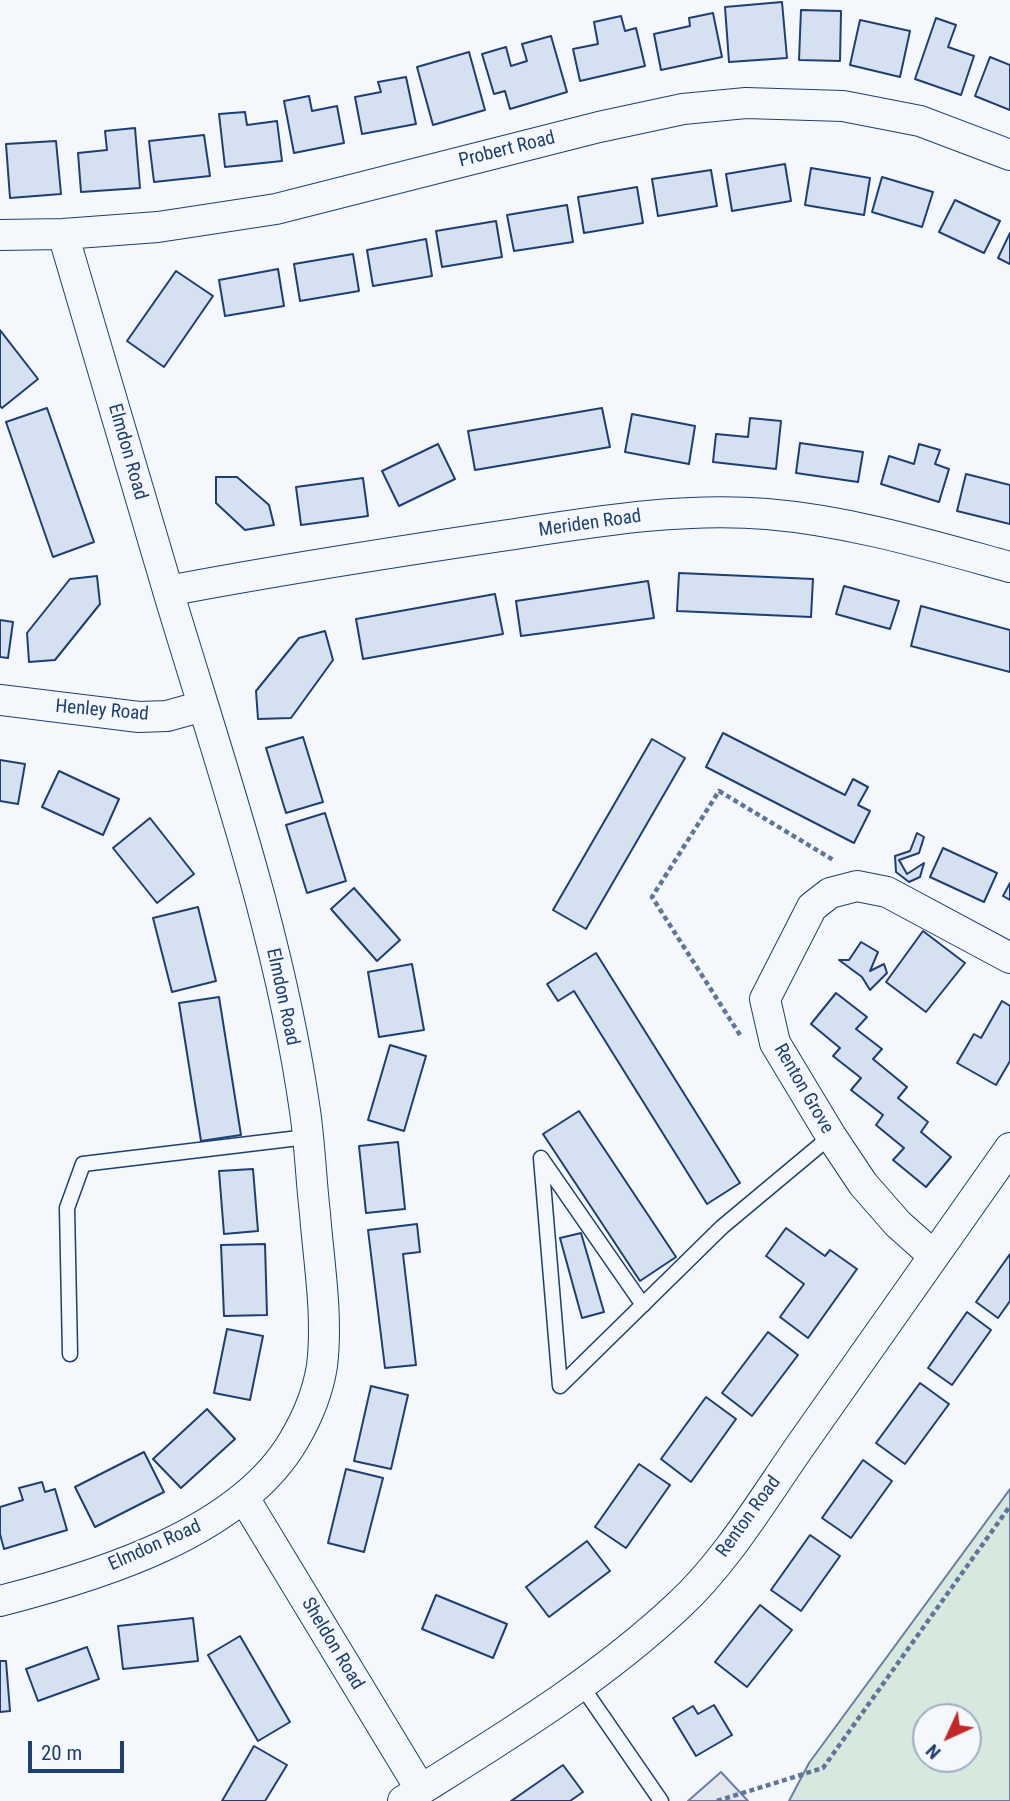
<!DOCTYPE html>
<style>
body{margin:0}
#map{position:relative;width:1010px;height:1801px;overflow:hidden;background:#f4f7fb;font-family:"Roboto Condensed",sans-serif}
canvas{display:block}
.north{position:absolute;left:912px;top:1703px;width:70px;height:70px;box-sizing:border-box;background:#f4f7fb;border:2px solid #9eadc5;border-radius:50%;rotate:225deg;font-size:19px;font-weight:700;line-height:28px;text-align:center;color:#1d3f73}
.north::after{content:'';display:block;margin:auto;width:24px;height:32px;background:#c62828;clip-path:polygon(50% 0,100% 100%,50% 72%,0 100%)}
.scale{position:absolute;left:28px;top:1741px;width:96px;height:32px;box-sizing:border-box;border:4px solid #1d3f73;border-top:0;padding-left:9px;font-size:21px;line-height:24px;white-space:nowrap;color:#1d3f73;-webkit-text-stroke:5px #f4f7fb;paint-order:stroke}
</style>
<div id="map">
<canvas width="1010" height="1801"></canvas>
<div class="north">N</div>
<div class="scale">20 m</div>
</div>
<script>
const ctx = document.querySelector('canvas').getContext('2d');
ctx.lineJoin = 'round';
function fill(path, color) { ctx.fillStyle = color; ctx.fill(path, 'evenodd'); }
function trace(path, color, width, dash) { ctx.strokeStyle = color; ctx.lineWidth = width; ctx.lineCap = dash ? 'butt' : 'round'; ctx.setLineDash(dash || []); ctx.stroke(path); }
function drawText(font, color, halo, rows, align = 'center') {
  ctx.font = font + ' "Roboto Condensed",sans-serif'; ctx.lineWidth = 5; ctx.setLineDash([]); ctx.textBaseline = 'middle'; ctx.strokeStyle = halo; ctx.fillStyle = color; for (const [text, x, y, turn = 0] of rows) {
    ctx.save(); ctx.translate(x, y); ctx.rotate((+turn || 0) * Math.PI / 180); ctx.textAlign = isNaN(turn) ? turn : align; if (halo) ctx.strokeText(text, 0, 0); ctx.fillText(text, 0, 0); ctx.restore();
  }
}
const green = new Path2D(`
 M 1010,1489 L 1010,1801 L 789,1801 L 809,1763 ZM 968,1717 L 968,1759 L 926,1759 L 926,1717 Z`);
fill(green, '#d7e8df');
trace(green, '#687fa3', 2);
const parking = new Path2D(`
 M 721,1772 L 748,1801 L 688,1801 Z`);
fill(parking, '#e3e8f0');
trace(parking, '#687fa3', 2);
const building = new Path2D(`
 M 782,2 L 787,58 L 729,62 L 725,7 Z
 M 801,10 L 841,11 L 840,61 L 799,60 Z
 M 713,13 L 722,57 L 661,70 L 654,34 L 690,26 L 689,18 Z
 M 621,16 L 625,31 L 636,28 L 645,66 L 580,81 L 573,49 L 598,44 L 594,22 Z
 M 936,18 L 956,25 L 948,47 L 974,56 L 961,95 L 915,79 Z
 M 860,20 L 910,31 L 900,77 L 850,65 Z
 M 551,36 L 567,92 L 510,109 L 505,91 L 494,94 L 482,54 L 506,47 L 511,66 L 527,61 L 522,44 Z
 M 469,52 L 485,110 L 433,125 L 417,67 Z
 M 990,57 L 1010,65 L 1010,110 L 975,96 Z
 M 406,77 L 416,124 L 362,134 L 355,97 L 381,92 L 378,82 Z
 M 309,96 L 312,111 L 337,106 L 344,143 L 294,153 L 284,101 Z
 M 245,112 L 247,125 L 277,121 L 282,161 L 225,167 L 219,114 Z
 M 135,128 L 140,188 L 81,192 L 78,153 L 107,150 L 105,131 Z
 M 204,135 L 210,176 L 154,182 L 149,141 Z
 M 56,141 L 61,194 L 10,198 L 6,144 Z
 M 785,164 L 791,201 L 732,211 L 726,174 Z
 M 811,168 L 870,178 L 864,215 L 805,205 Z
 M 711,170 L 717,206 L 658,216 L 652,179 Z
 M 882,177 L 933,192 L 922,227 L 872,212 Z
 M 637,187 L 643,223 L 584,233 L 578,197 Z
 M 955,200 L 1000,221 L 984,253 L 939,232 Z
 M 567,205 L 573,242 L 514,251 L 507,215 Z
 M 496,221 L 502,257 L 442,267 L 436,231 Z
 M 1010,233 L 1010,264 L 998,258 Z
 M 426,239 L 432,276 L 373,286 L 367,250 Z
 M 353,254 L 359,291 L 300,301 L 294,264 Z
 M 278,269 L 284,306 L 225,316 L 219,280 Z
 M 176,271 L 213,296 L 164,367 L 127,341 Z
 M 0,330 L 38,379 L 2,408 L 0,406 Z
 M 47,408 L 94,542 L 53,557 L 6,422 Z
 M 602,408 L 610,447 L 475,470 L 468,431 Z
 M 632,414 L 695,426 L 689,464 L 625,452 Z
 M 750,418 L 781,421 L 776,469 L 713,462 L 716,434 L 748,437 Z
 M 800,443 L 863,452 L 858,482 L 796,473 Z
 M 438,444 L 455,479 L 399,506 L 382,471 Z
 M 919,444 L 940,450 L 935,464 L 949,469 L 939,502 L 881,484 L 889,456 L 914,464 Z
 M 966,474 L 1010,485 L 1010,524 L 957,511 Z
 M 216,477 L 237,477 L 269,505 L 274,525 L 245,530 L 216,503 Z
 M 363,478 L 368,516 L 301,525 L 296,487 Z
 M 679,573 L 813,579 L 811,617 L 677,611 Z
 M 97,576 L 100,604 L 55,660 L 29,662 L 27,633 L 70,579 Z
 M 648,581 L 654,618 L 521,636 L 516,601 Z
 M 844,586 L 899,601 L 890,629 L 836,614 Z
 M 495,594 L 503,634 L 363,659 L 356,619 Z
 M 921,606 L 1010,630 L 1010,672 L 911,646 Z
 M 0,620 L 13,622 L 8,658 L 0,657 Z
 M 325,631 L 333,660 L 291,718 L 258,719 L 256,691 L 299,638 Z
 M 723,733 L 845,795 L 853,779 L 868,787 L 858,805 L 870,811 L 854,843 L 706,767 Z
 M 303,737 L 323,802 L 286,813 L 266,748 Z
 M 652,739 L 685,758 L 586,929 L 553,910 Z
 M 0,760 L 25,764 L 18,804 L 0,801 Z
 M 59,771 L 119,799 L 103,835 L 42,807 Z
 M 325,813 L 346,881 L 307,893 L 286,825 Z
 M 150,818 L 194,874 L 157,903 L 113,848 Z
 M 917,833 L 924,837 L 919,853 L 899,860 L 907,874 L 924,863 L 920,877 L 909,882 L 896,872 L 895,856 L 910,851 Z
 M 943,848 L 997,873 L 984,902 L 930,877 Z
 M 1010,883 L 1010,900 L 1003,896 Z
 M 354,888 L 400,940 L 377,961 L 331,909 Z
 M 198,907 L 216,981 L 172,992 L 153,918 Z
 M 923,931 L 965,963 L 926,1012 L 886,982 Z
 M 861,942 L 878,952 L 870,971 L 884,964 L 887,973 L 870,990 L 862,977 L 839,960 L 849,960 Z
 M 596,953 L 740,1183 L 707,1204 L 574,991 L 558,1001 L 547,984 Z
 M 412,964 L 424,1030 L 379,1037 L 368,972 Z
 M 836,993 L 867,1017 L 856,1029 L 882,1049 L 873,1059 L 907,1087 L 898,1098 L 928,1122 L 921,1132 L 951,1157 L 926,1187 L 893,1160 L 904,1148 L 876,1125 L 883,1115 L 851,1090 L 861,1078 L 833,1056 L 840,1048 L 811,1024 Z
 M 219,997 L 241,1135 L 201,1141 L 179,1003 Z
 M 1002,1001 L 1010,1006 L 1010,1061 L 996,1085 L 957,1063 L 974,1034 L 981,1038 Z
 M 390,1045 L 426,1056 L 404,1131 L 368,1120 Z
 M 579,1111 L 676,1257 L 640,1281 L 543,1134 Z
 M 398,1142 L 405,1209 L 366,1213 L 359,1146 Z
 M 253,1169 L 258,1231 L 224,1234 L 219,1171 Z
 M 417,1224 L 420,1252 L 403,1254 L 416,1365 L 385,1368 L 368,1230 Z
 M 786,1228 L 825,1256 L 830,1250 L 857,1269 L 808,1338 L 780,1317 L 804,1284 L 766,1256 Z
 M 581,1233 L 604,1312 L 582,1318 L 560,1238 Z
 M 265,1244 L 267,1315 L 224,1316 L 221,1245 Z
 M 1010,1254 L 1010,1301 L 998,1318 L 976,1302 Z
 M 967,1312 L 991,1330 L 952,1385 L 928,1368 Z
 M 227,1329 L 263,1336 L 250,1400 L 214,1393 Z
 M 768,1332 L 798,1355 L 752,1416 L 722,1393 Z
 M 920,1383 L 949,1404 L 905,1464 L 876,1443 Z
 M 371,1386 L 408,1395 L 391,1469 L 354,1461 Z
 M 706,1397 L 736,1419 L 691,1482 L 661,1459 Z
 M 207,1409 L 235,1439 L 181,1488 L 153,1459 Z
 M 144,1452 L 164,1492 L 95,1527 L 75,1487 Z
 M 863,1460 L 892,1481 L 851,1538 L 822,1518 Z
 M 639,1464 L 670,1485 L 626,1548 L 595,1527 Z
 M 346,1469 L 383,1478 L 364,1552 L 328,1543 Z
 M 42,1482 L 45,1492 L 55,1489 L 67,1530 L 4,1549 L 0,1534 L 0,1507 L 23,1500 L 19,1488 Z
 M 810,1535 L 840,1556 L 801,1611 L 771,1590 Z
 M 587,1541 L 610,1571 L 549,1617 L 526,1587 Z
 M 436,1595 L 507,1624 L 493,1658 L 422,1629 Z
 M 760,1605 L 792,1630 L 747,1687 L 715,1662 Z
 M 193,1618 L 198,1661 L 123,1669 L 118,1626 Z
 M 240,1636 L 290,1722 L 258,1741 L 208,1655 Z
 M 87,1647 L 99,1679 L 38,1701 L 26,1669 Z
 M 0,1661 L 6,1661 L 10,1711 L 0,1712 Z
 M 714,1705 L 732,1735 L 696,1756 L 673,1718 L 693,1706 L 698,1714 Z
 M 254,1746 L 287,1765 L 265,1801 L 222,1801 Z
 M 563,1765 L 583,1792 L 570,1801 L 511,1801 Z`);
fill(building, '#d5e0f0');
trace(building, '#1d3f73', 2);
const service = new Path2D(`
 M 643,1305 L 541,1158 L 560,1386 L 722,1227 L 831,1136
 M 70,1354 L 67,1208 L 83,1164 L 307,1137
 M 581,1685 L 661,1801`);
const minor = new Path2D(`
 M 0,235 L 63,234 L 158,227 L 276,209 L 599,127 L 683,109 L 746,103 L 843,106 L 920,121 L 1010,155
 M 168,591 C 282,569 394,552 508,535 C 594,522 680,507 767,514 C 850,521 930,545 1010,567
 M 0,700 L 139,717 L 167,716 L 203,706
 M 934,1256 L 898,1224 L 863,1184 L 831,1136 L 775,1043 L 765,999 L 812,907 L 830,893 L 857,886 L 887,892 L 1010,958
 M 244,1498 L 421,1790
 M 0,1601 C 98,1576 240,1533 294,1440 C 307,1418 318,1391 322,1366 C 328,1316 319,1264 315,1214 C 311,1180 310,1145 305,1111 C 280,935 220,764 169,594 C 133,474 98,354 63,234
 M 403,1801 C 498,1741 596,1683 678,1606 C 727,1561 765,1496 803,1442 C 872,1344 941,1246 1010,1148`);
trace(service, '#1d3f73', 17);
trace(minor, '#1d3f73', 32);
trace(new Path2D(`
 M 740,1035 L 652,897 L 719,791 L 835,861
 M 717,1801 L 823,1768 L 1010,1506`), '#5e769c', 4.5, [5, 3.5]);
trace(service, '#f4f7fb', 14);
trace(minor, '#f4f7fb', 30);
drawText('19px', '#1d3f73', '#f4f7fb', [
 ["Probert Road",507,150,-14],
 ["Elmdon Road",127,452,74],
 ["Meriden Road",590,524,-8],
 ["Henley Road",102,711,5],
 ["Elmdon Road",282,997,78],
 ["Renton Grove",803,1089,60],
 ["Renton Road",749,1517,-54],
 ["Elmdon Road",155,1546,-24],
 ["Sheldon Road",332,1644,59]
]);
</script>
